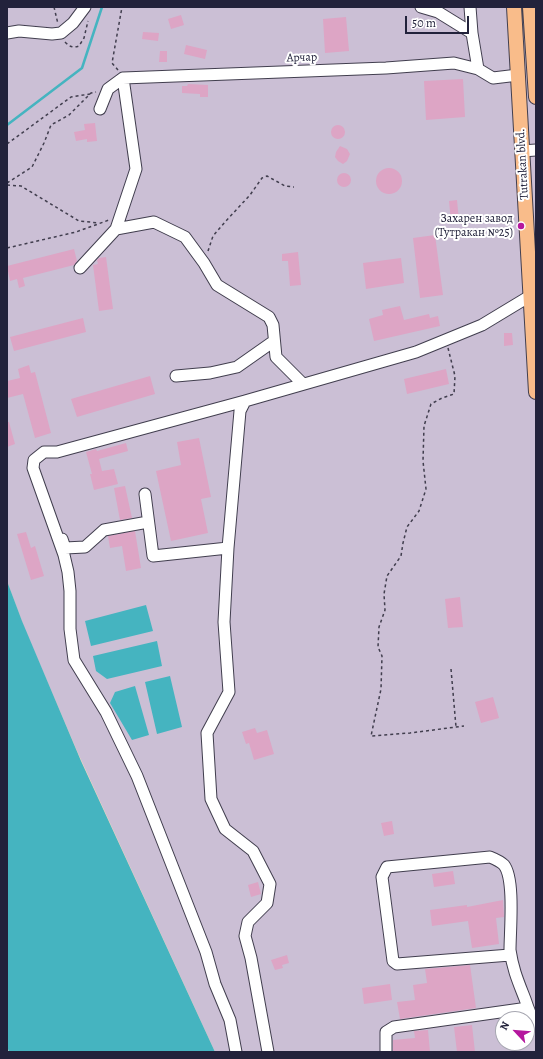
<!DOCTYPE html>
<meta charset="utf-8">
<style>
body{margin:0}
#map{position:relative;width:543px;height:1059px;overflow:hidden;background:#f2dbbc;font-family:Alegreya,serif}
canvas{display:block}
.frame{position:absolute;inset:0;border:8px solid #22223b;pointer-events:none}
.north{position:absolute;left:495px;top:1011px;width:40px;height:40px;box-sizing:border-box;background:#fff;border:1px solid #a7a7b1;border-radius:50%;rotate:296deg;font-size:11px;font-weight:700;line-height:16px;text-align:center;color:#22223b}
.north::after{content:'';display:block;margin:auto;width:14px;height:18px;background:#b5179e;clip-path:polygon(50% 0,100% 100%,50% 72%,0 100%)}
.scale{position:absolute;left:405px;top:16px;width:64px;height:18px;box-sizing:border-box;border:2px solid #22223b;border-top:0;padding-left:5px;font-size:12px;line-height:14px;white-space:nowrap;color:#22223b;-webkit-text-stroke:3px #fff;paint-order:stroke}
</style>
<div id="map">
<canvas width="543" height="1059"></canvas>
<div class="frame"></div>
<div class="north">N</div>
<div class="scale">50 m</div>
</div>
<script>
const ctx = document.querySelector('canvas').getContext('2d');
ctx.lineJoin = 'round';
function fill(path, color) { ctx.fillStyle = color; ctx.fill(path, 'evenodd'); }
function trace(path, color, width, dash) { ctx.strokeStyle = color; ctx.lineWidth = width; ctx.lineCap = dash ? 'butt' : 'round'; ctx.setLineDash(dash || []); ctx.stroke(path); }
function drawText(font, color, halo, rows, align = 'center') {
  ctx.font = font + ' Alegreya,serif'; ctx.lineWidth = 4; ctx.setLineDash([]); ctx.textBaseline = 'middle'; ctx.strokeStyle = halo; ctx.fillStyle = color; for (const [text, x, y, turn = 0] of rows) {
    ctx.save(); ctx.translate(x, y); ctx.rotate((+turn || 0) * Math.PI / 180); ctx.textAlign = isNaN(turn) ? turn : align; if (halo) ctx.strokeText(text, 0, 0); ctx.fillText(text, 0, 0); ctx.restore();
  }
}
fill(new Path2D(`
 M 7,7 L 536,7 L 536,1052 L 215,1052 L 77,751 L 24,627 L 7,581 ZM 503,1019 L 527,1019 L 527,1043 L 503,1043 Z`), '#cbbfd5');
fill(new Path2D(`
 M 7,581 L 22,621 L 81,761 L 215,1052 L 9,1052 L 7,1046 Z
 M 146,605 L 153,631 L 91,646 L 85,621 Z
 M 157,641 L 162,666 L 107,679 L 96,671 L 93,656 Z
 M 170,676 L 182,727 L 157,734 L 145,682 Z
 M 135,686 L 149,735 L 132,740 L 110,703 L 115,692 Z`), '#45b4c0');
trace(new Path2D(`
 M 7,125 L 82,68 L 102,7`), '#45b4c0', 2.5);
fill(new Path2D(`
 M 181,15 L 184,25 L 171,29 L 168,19 Z
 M 346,17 L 349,51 L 325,53 L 323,19 Z
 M 143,32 L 159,33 L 158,41 L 142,39 Z
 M 186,45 L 207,50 L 205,59 L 184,54 Z
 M 160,51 L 167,51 L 167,62 L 159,62 Z
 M 463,79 L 465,117 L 426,120 L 424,81 Z
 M 188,84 L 208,85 L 208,97 L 200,97 L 200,94 L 182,93 L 182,86 L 187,86 Z
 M 95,123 L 97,141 L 87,142 L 87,139 L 76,141 L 74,132 L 85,130 L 84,124 Z
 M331 132a7 7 0 1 1 14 0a7 7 0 1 1-14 0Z
 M 340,146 L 347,149 L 350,154 L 347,161 L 343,164 L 338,161 L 335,157 L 336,152 Z
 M376 181a13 13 0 1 1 26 0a13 13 0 1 1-26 0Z
 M337 180a7 7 0 1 1 14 0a7 7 0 1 1-14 0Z
 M 457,200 L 459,221 L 451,222 L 449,201 Z
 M 435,235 L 443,295 L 420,298 L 413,238 Z
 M 74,249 L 77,261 L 74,265 L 23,278 L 25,286 L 19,288 L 17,279 L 10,281 L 7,266 Z
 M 298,252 L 301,285 L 290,286 L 288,261 L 282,261 L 282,254 Z
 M 106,257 L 113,309 L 99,311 L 93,265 L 98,264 L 97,260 L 99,258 Z
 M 401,258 L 404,283 L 366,289 L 363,263 Z
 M 400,306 L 404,320 L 429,314 L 430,318 L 438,316 L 440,326 L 374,341 L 369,319 L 383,315 L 382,310 Z
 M 83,318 L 86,332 L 14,351 L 10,337 Z
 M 504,333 L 512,333 L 513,345 L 504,346 Z
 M 29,365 L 31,373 L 35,372 L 51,433 L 35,438 L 23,394 L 7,398 L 7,381 L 20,378 L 18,369 Z
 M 446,369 L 449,384 L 407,394 L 404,379 Z
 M 150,376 L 155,394 L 77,417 L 71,399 Z
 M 7,422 L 9,422 L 15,444 L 7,447 Z
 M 199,438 L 211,497 L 201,499 L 208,533 L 171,541 L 156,471 L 181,465 L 177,442 Z
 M 126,443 L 128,451 L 99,459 L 102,471 L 114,469 L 118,484 L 94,490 L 90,474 L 92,474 L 86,452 L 96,449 L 97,451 Z
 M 125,486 L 132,518 L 120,520 L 114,488 Z
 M 135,531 L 141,568 L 126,571 L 122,546 L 110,548 L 108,536 Z
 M 26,532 L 31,548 L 35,546 L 44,576 L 31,580 L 17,534 Z
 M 460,597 L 463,627 L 448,628 L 445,599 Z
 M 493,697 L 499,718 L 481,723 L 475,702 Z
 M 255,728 L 257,733 L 267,730 L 274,754 L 254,760 L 249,743 L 246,744 L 242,732 Z
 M 392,821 L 394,834 L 384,836 L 381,823 Z
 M 453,871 L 455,884 L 434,887 L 432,874 Z
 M 258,882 L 261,894 L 251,897 L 248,885 Z
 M 503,900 L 504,917 L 496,918 L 499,944 L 472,948 L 468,921 L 432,926 L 430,910 L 467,905 L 467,907 Z
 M 287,955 L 289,963 L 282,965 L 283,968 L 275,970 L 271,960 Z
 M 470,965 L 476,1008 L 400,1019 L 397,1002 L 415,1000 L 413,985 L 427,983 L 425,969 Z
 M 390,984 L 392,1000 L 364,1004 L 362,988 Z
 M 472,1025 L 475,1052 L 457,1052 L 454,1027 Z
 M 428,1030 L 430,1052 L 393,1052 L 393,1040 L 415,1038 L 414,1031 Z`), '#dda5c5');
const minor = new Path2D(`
 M 421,7 L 438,12 L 472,33 L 478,69
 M 470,7 L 472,33
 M 7,33 L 19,31 L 52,34 L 61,33 L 73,23 L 85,7
 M 100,109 L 108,89 L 123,78 L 386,68 L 454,63 L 478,69 L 493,78 L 518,75
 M 522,151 L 536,150
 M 116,229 L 154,222 L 185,237 L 204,263 L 217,285 L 269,317 L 273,325 L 276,357 L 303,384
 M 80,268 L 116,229 L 136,169 L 123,78
 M 176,376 L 210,373 L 237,367 L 274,341
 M 145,494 L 153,556 L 228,548
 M 62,539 L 65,548 L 85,547 L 104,530 L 148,522
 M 510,955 L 397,964 L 393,961 L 382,877 L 387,867 L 490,857 C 495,859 500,861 504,865 C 515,879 510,931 510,950 C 513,970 518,981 525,999 C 528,1008 531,1017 536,1026
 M 236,1052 L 230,1020 L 215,984 L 206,952 L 137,776 L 106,712 L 74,660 L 70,629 L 70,591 L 68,572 L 64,555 L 33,468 L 34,460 L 44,452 L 57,452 L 245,401
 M 268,1052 L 251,958 L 245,936 L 248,922 L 267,903 L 270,884 L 253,851 L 225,829 L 211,799 L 207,733 L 229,692 L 224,622 L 228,548 L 240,411 L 245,401 L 416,352 L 482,325 L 530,296
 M 386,1052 L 386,1032 L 394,1027 L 528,1008`);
const major = new Path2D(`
 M 514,7 L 536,392
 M 530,7 L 536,97`);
trace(minor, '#413e4e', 13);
trace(major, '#413e4e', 16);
trace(new Path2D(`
 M 54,7 L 58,24
 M 65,42 C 70,47 73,48 79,46 L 84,38 L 88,21
 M 118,70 L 112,63 L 122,7
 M 7,144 L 71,97 L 90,94
 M 7,183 L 32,167 L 44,143 L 51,125 L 69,115 L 91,93 L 96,92
 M 7,185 L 21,186 L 79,221 L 99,223
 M 7,248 L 76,232 L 109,220
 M 208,251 L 213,236 L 225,222 L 250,195 L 262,178 L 267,176 L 285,186 L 294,187
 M 448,348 L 455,376 L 454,394 L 442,398 L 431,404 L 424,426 L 423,461 L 426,489 L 419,511 L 407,527 L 403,543 L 401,556 L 387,576 L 384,594 L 385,610 L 379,627 L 378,647 L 382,656 L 381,689 L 371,736 L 410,733 L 464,726
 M 451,669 L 456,727`), '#413e4e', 1.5, [3, 3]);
trace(minor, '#fff', 11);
trace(major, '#f9bc8a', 14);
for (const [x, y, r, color] of [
 [521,226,4,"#b5179e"]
]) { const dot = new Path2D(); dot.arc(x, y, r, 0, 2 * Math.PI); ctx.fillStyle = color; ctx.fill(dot); trace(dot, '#fff', 1.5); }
drawText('12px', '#22223b', '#fff', [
 ["Арчар",302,58,-2],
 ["Tutrakan blvd.",523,164,-93]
]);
drawText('12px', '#22223b', '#fff', [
 ["Захарен завод",513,219],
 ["(Тутракан №25)",513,233]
], 'right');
</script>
